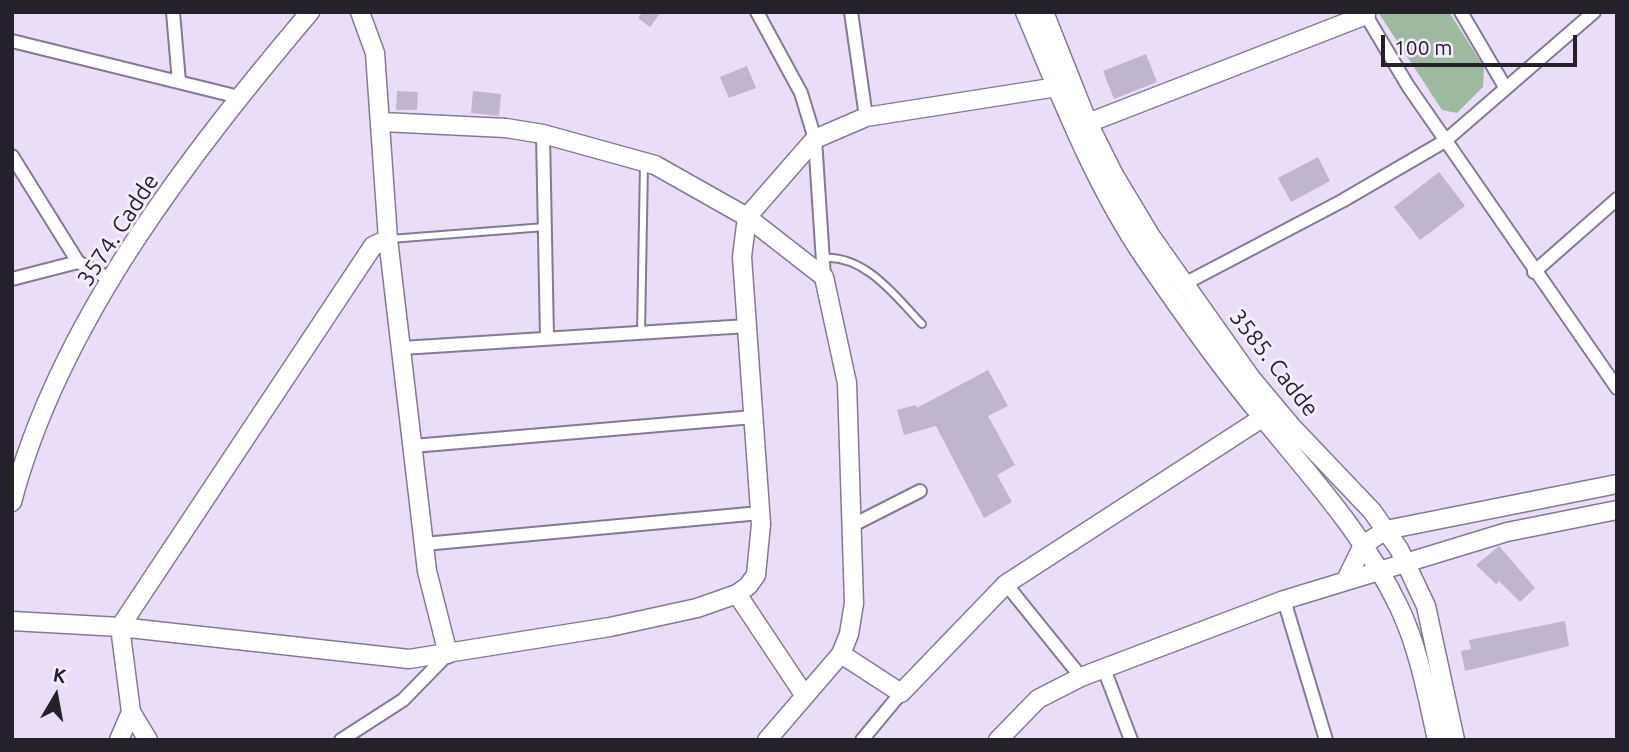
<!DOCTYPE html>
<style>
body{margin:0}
#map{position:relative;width:1629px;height:752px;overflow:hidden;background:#e9ddf8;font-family:Ubuntu,sans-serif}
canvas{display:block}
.frame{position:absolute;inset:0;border:14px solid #25212b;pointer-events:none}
.north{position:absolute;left:21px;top:661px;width:70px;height:70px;-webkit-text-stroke:5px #f4edfd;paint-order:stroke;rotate:10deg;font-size:19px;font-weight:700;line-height:28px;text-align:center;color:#25212b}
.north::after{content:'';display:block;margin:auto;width:24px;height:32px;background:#25212b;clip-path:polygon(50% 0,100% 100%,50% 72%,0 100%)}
.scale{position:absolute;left:1381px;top:35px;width:196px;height:32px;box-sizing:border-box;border:4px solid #25212b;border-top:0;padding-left:9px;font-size:21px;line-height:24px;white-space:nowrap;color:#25212b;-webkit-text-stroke:5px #f4edfd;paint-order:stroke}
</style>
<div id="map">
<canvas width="1629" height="752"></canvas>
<div class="frame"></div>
<div class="north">K</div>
<div class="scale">100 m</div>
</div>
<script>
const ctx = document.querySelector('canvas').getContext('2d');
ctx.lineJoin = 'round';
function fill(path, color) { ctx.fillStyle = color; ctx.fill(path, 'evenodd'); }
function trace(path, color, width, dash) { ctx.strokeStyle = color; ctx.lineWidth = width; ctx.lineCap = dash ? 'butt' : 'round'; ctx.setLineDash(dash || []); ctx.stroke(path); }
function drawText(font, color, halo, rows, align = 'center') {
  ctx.font = font + ' Ubuntu,sans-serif'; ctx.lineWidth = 6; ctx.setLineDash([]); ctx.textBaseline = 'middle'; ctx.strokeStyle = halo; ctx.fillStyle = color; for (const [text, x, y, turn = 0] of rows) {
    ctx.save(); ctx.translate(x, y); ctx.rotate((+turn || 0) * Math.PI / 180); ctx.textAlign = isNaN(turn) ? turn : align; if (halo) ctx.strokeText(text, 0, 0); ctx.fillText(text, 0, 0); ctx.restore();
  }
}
fill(new Path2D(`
 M 1378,12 L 1449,12 L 1484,67 L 1483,87 L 1457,113 L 1442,110 Z`), '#9db9a0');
fill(new Path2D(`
 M 643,12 L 661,12 L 650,27 L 638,18 Z
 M 1146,54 L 1157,82 L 1114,99 L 1103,71 Z
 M 747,66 L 756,88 L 729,98 L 720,77 Z
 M 397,91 L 418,92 L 417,110 L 396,110 Z
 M 473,91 L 501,94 L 499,116 L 471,113 Z
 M 1318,157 L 1330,181 L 1291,202 L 1278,178 Z
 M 1439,172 L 1465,206 L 1420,240 L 1394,207 Z
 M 988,370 L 1008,406 L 988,416 L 1015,465 L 997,475 L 1012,502 L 984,518 L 936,426 L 904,435 L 897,410 L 916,405 L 917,408 Z
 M 1499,546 L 1535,588 L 1520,602 L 1499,581 L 1496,584 L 1476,565 Z
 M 1565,621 L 1569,646 L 1465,671 L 1461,651 L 1471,649 L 1469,640 Z`), '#bfb5cf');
const lane = new Path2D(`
 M 390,239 L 545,227
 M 823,258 C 866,255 896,297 922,324
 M 641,332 L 644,164`);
const street = new Path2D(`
 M 173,12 L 179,82
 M 757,12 L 801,93 L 815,139 L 824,277
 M 851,12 L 866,117
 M 1364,12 L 1408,86 L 1617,388
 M 1461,12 L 1505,87
 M 12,41 L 239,97
 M 543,134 L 547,338
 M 12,156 L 78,262
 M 1534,272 L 1617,199
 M 12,279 L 78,262 L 112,280
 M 1184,284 L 1342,201 L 1445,141 L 1594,12
 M 402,348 L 747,326
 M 413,446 L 753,417
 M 853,525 L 920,491
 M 424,544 L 760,513
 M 1006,584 L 1081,677
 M 1284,600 L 1326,740
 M 1104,669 L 1131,740
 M 341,740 L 403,700 L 448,654
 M 862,740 L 901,693`);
const secondary = new Path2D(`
 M 360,12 L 375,53 L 388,239 L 427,571 L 448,654
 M 1025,12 C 1061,97 1094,184 1146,260 C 1183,314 1221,368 1263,418 C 1312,478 1365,536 1399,607 C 1419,649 1427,695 1437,740
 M 1044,12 L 1088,123 L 1114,175 L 1150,235 L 1251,378 L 1292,427 L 1372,511 L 1399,549 L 1426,606 L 1455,740
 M 382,122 L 506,128 L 543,134 L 655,165 L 747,217 L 824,277 L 847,383 L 854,603 L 849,634 L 841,654 L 767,740
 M 1088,123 L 1366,15
 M 12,502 C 60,320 191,153 310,12
 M 1347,578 L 1363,545 L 1386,530 L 1617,484
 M 737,594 L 805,696
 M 12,621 L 120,627 L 409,659 L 610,627 L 697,608 L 737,594 L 748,586 L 756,575 L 761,524 L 742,257 L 747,217 L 815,139 L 866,117 L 1057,87
 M 841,654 L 901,693 L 1006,584 L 1262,418
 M 119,740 L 131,712
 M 148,740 L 131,712 L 120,627 L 373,246 L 388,239
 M 998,740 L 1038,699 L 1081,677 L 1284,600 L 1507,532 L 1617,510`);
trace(lane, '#847a92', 10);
trace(street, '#847a92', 16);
trace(secondary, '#847a92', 21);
trace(lane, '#fff', 6);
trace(street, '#fff', 12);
trace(secondary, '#fff', 18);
drawText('23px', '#25212b', '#f4edfd', [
 ["3574. Cadde",118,230,-57],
 ["3585. Cadde",1274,363,52]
]);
</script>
